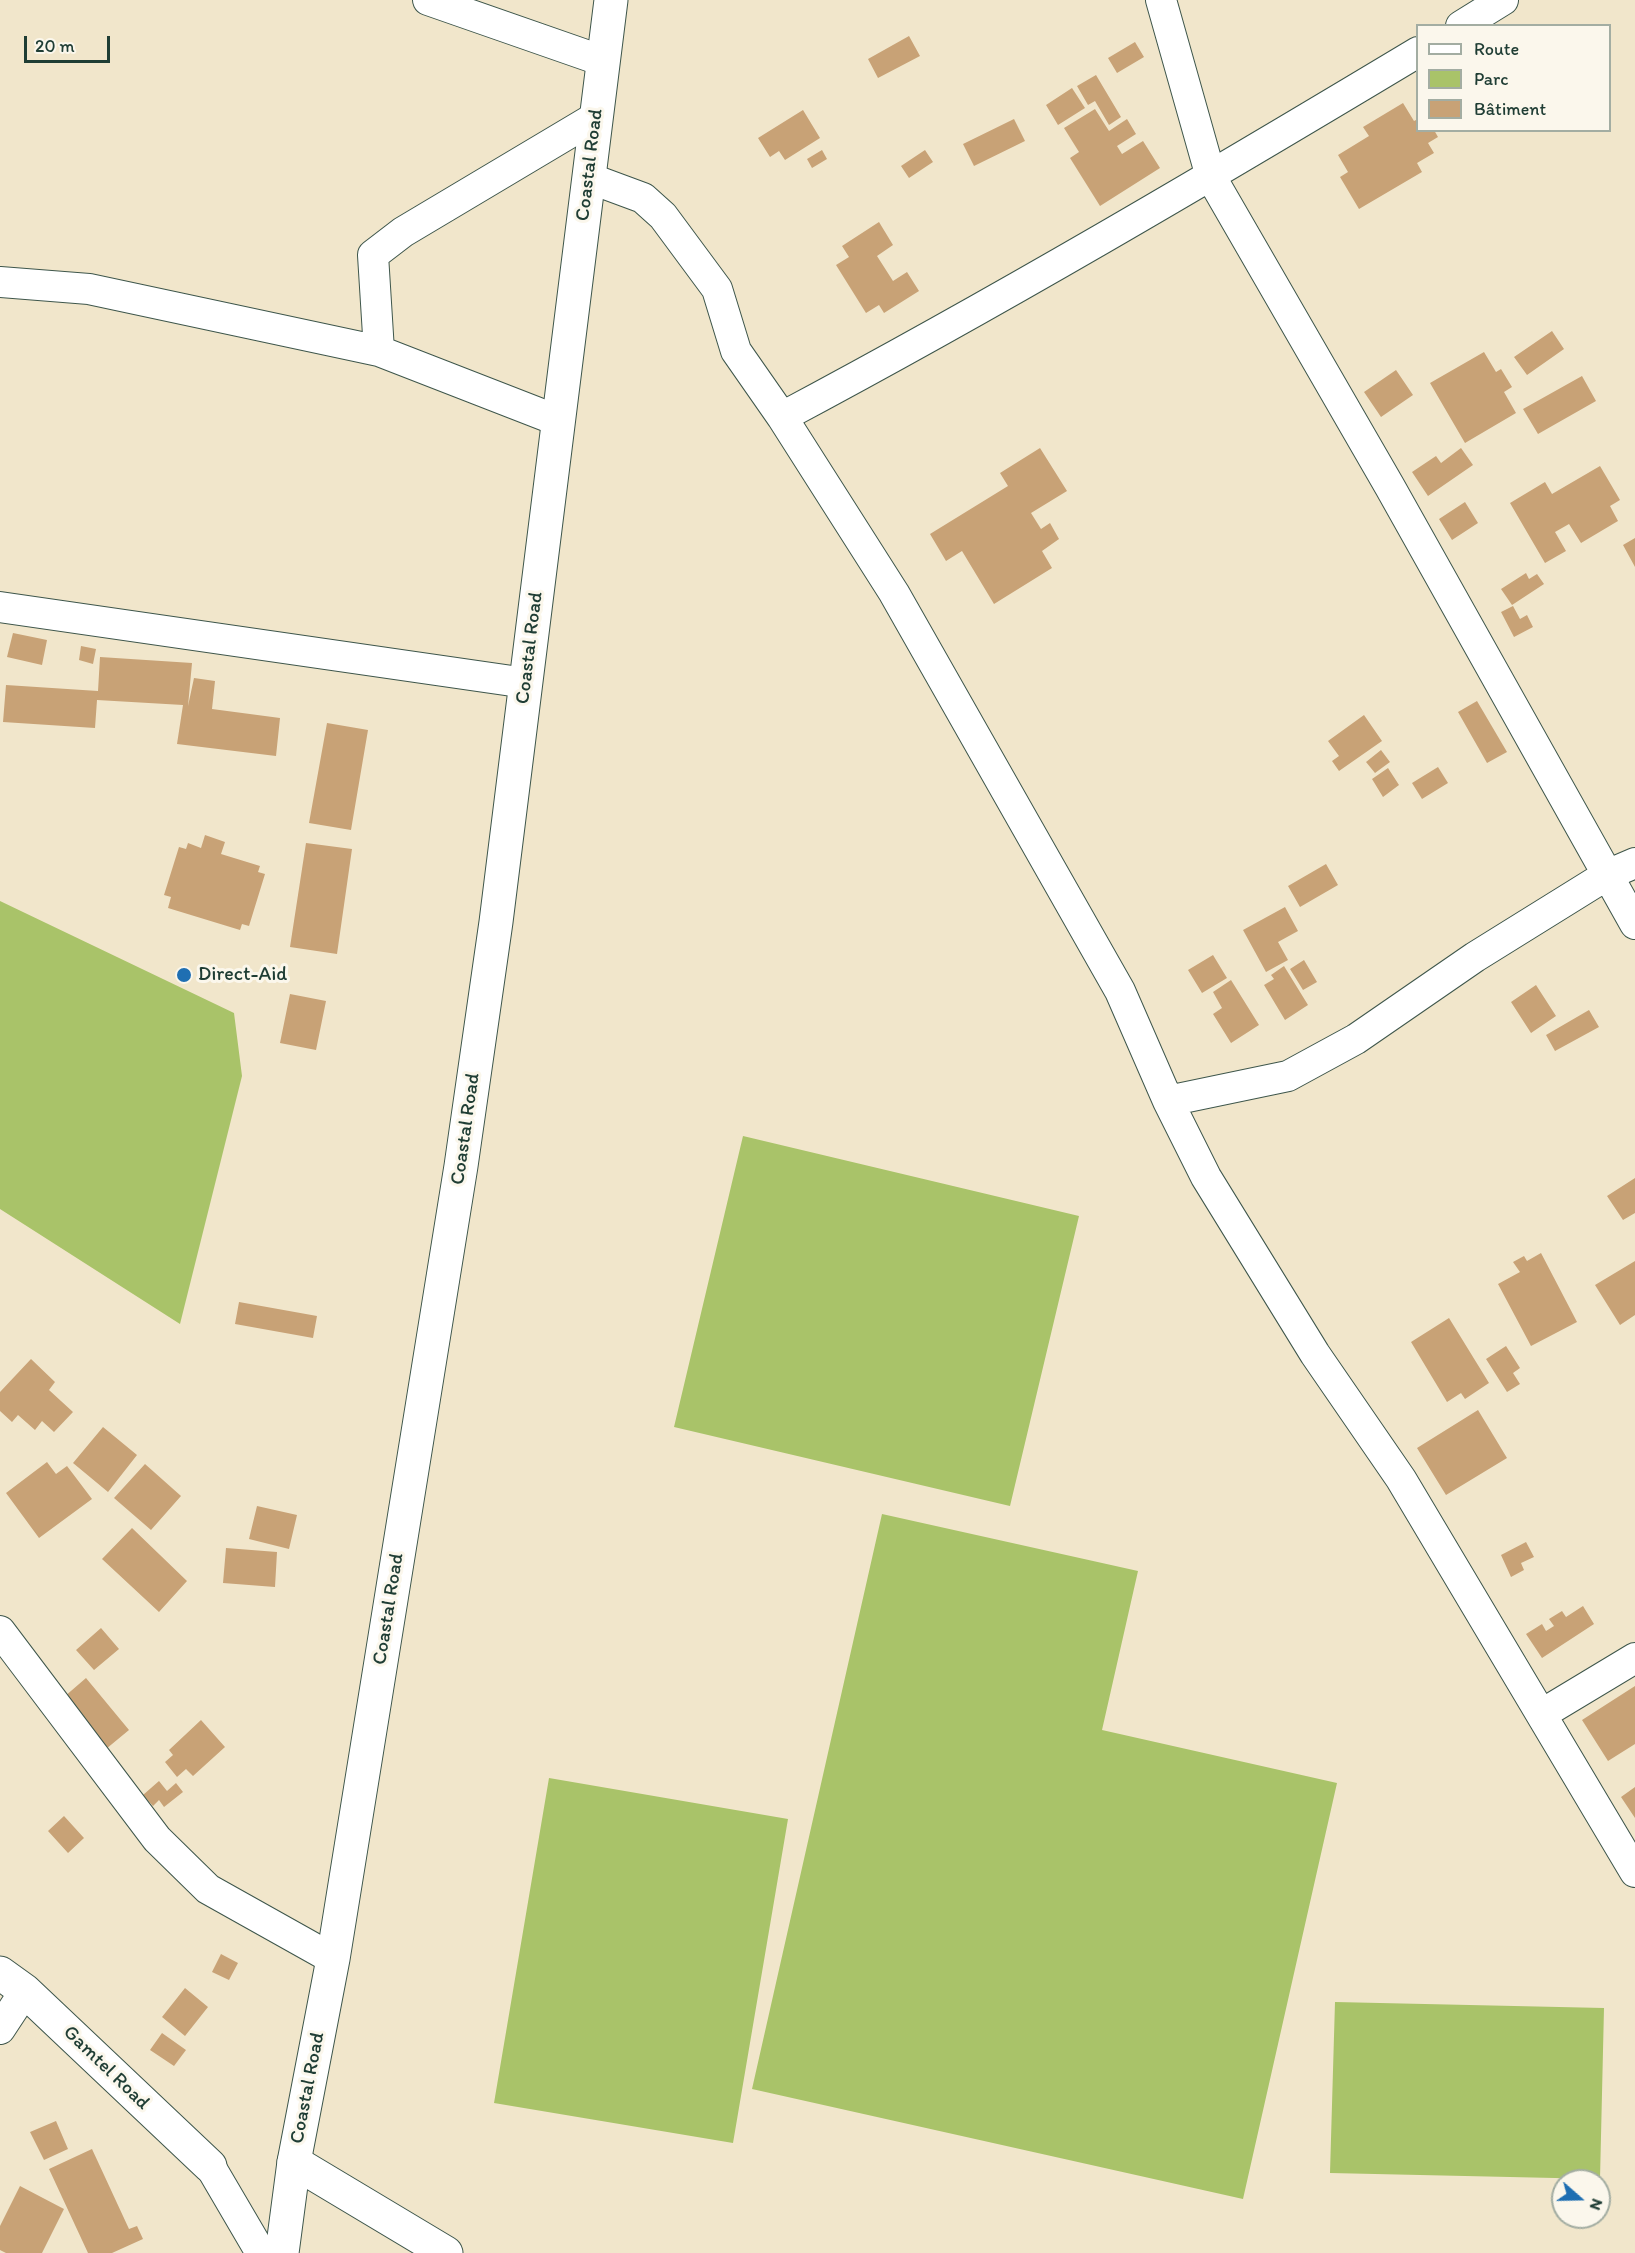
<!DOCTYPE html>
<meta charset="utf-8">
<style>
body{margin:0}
#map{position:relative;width:1635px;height:2253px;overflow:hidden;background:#f1e6cb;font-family:Itim,sans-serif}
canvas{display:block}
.legend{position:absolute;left:1416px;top:24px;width:195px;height:108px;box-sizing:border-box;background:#fbf7ec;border:2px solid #a3ada2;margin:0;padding:8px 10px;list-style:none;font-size:18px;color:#1f3d34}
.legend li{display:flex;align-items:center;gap:12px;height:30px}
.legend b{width:30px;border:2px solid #a3ada2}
.north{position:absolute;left:1551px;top:2169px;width:60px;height:60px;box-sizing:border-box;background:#fbf7ec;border:2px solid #a3ada2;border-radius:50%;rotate:110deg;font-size:16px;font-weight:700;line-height:24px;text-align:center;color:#1f3d34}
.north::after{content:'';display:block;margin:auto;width:21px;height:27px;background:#1f6fb2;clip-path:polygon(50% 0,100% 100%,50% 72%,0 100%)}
.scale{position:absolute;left:24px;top:36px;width:86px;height:27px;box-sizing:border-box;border:3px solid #1f3d34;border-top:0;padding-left:8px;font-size:18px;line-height:21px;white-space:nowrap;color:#1f3d34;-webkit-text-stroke:4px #fbf7ec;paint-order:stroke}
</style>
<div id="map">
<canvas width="1635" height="2253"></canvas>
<ul class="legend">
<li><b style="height:8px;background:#fff"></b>Route</li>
<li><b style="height:16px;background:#a9c369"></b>Parc</li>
<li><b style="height:16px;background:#c8a276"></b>Bâtiment</li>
</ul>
<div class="north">N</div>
<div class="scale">20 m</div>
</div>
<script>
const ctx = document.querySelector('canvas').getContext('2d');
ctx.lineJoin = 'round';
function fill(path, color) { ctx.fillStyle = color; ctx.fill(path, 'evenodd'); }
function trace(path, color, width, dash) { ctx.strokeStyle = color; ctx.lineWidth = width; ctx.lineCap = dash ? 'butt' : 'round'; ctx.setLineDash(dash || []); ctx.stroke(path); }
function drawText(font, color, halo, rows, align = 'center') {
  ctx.font = font + ' Itim,sans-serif'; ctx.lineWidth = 6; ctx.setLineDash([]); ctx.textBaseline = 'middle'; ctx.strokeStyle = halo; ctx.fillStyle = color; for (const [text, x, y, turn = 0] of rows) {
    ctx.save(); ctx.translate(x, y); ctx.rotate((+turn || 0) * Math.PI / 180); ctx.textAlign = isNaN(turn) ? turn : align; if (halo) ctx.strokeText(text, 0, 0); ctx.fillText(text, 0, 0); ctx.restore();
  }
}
fill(new Path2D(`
 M 0,901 L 234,1013 L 242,1076 L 180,1324 L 0,1209 Z
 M 743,1136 L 1079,1216 L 1010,1506 L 674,1427 Z
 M 882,1514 L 1138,1571 L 1102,1730 L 1337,1783 L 1243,2199 L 752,2089 Z
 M 549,1778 L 788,1819 L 733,2143 L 494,2103 Z
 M 1335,2002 L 1604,2008 L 1600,2179 L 1330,2173 Z`), '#a9c369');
fill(new Path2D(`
 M 909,36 L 920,56 L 878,78 L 868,59 Z
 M 1135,42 L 1144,57 L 1117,73 L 1108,58 Z
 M 1096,75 L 1121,117 L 1109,125 L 1095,101 L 1088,105 L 1077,86 Z
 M 1072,88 L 1085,108 L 1058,125 L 1046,105 Z
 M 1403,103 L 1414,121 L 1418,119 L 1418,130 L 1434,130 L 1438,137 L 1428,143 L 1434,153 L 1417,163 L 1422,172 L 1359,209 L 1340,177 L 1348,172 L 1338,155 L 1369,136 L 1363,127 Z
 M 1095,109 L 1109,131 L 1127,119 L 1136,134 L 1117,146 L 1122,154 L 1143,141 L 1160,168 L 1100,206 L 1070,158 L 1079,152 L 1064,128 Z
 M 803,110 L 820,138 L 785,160 L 779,151 L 770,157 L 758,138 Z
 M 1014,119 L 1025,141 L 974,166 L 963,144 Z
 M 822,150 L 827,159 L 812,168 L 807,159 Z
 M 925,150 L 933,162 L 909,178 L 901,166 Z
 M 879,222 L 893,245 L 877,256 L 893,281 L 907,272 L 919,291 L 884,313 L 879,305 L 866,313 L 836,265 L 849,257 L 842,246 Z
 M 1552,331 L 1564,349 L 1527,375 L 1514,357 Z
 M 1484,352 L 1496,372 L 1501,369 L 1512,387 L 1504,392 L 1516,413 L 1465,443 L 1430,383 Z
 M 1396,370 L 1413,395 L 1381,417 L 1364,392 Z
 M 1582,376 L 1596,401 L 1538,434 L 1523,409 Z
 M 1040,448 L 1067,491 L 1031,513 L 1041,529 L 1050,523 L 1059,539 L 1042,551 L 1052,568 L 994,604 L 962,551 L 946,561 L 930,534 L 1008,486 L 1000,473 Z
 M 1461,448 L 1473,465 L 1428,496 L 1412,472 L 1436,456 L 1441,463 Z
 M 1600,466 L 1620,500 L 1610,506 L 1618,521 L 1581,543 L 1569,524 L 1555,532 L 1566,551 L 1545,563 L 1510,503 L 1545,482 L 1552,494 Z
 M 1465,502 L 1478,523 L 1452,540 L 1439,519 Z
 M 1635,538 L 1635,567 L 1623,545 Z
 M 1526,573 L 1529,579 L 1537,574 L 1544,584 L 1512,605 L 1501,589 Z
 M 1513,606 L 1520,619 L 1527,615 L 1533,627 L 1514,637 L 1501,612 Z
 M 13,633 L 47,640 L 42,665 L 7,657 Z
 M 81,646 L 96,649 L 93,664 L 79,660 Z
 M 100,657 L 192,663 L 188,706 L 194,678 L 215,681 L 212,709 L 280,718 L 276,756 L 177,744 L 183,705 L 97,700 L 95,728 L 3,722 L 6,685 L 98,691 Z
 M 1477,701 L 1507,752 L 1487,763 L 1458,712 Z
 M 1364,715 L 1382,741 L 1339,771 L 1332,761 L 1339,756 L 1328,741 Z
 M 327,723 L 368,730 L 351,830 L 309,823 Z
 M 1381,750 L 1390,762 L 1375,773 L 1366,762 Z
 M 1438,767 L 1448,783 L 1422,799 L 1412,783 Z
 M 1388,768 L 1399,785 L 1383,797 L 1372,779 Z
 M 205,835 L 225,842 L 221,854 L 260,866 L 258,872 L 265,874 L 249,926 L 242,924 L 240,930 L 168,908 L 171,897 L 164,895 L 179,847 L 186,849 L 188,843 L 201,848 Z
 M 306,843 L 352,849 L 337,954 L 290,947 Z
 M 1326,864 L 1338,885 L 1300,907 L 1288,886 Z
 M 1285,907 L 1298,931 L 1278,942 L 1288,960 L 1266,972 L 1243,930 Z
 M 1213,955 L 1227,978 L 1202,993 L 1188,970 Z
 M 1304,960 L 1317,982 L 1303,990 L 1290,969 Z
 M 1284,966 L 1308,1005 L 1285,1020 L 1264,985 L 1274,979 L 1271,975 Z
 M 1231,980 L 1259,1025 L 1231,1043 L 1213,1014 L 1222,1008 L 1213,992 Z
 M 1536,985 L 1556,1016 L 1531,1033 L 1511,1002 Z
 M 290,994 L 326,1001 L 316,1050 L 280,1043 Z
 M 1589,1010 L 1599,1027 L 1555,1051 L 1546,1035 Z
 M 1635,1178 L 1635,1213 L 1623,1220 L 1607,1196 Z
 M 1541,1253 L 1577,1322 L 1531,1346 L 1498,1284 L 1520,1272 L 1513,1262 L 1524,1256 L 1527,1261 Z
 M 1635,1261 L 1635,1315 L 1620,1325 L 1595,1285 Z
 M 239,1302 L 317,1316 L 313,1338 L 235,1324 Z
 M 1449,1318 L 1489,1383 L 1465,1399 L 1461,1393 L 1447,1402 L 1411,1342 Z
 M 1506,1346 L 1520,1368 L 1513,1373 L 1520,1384 L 1507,1392 L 1486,1359 Z
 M 31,1359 L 55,1382 L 49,1390 L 73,1412 L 54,1432 L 42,1421 L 35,1430 L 18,1415 L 12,1422 L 0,1411 L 0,1392 Z
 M 1478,1410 L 1507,1458 L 1446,1495 L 1417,1448 Z
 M 103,1427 L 137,1455 L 108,1492 L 73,1463 Z
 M 47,1462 L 56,1474 L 67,1466 L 92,1499 L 39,1538 L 6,1493 Z
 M 145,1464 L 181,1496 L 151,1530 L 114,1498 Z
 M 257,1506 L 297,1515 L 289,1549 L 249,1539 Z
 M 132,1528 L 187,1581 L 159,1612 L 102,1559 Z
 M 1526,1542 L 1534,1557 L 1521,1563 L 1524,1570 L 1511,1577 L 1501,1555 Z
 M 226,1548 L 277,1552 L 275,1587 L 223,1583 Z
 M 1583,1606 L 1594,1624 L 1542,1658 L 1526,1634 L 1542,1624 L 1546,1631 L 1554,1626 L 1549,1619 L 1562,1611 L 1566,1617 Z
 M 101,1628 L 119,1649 L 94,1670 L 76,1650 Z
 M 86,1678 L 129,1730 L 106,1749 L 64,1697 Z
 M 1635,1686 L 1635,1744 L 1608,1761 L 1582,1720 Z
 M 201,1720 L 225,1747 L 193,1776 L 186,1769 L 177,1777 L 165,1762 L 173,1755 L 169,1750 Z
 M 159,1781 L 167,1791 L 176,1783 L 183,1792 L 164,1807 L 159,1800 L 153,1806 L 143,1795 Z
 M 1635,1787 L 1635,1818 L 1621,1797 Z
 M 64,1816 L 84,1838 L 68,1853 L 48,1831 Z
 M 221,1954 L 238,1963 L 229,1980 L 212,1972 Z
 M 185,1988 L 208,2007 L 185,2036 L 162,2017 Z
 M 162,2033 L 186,2050 L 174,2066 L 150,2050 Z
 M 56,2121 L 68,2149 L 44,2160 L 30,2132 Z
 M 92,2149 L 129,2229 L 137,2226 L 143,2239 L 112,2253 L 88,2253 L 49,2169 Z
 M 20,2186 L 64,2209 L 42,2253 L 6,2253 L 0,2250 L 0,2226 Z`), '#c8a276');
const minor = new Path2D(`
 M 428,0 L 603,61
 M 1161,0 L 1211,177 L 1390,487 L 1635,924
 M 1461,26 L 1503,0
 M 589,178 L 643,198 L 663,216 L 717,289 L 736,351 L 782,417 C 998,302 1208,178 1418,52
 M 0,282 L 89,289 L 379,351 L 559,421
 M 379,351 L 373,255 L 403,232 L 596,117
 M 782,417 L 894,593 L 1120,991 L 1168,1101 L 1206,1177 L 1315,1354 L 1401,1479 L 1635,1872
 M 0,607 L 526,683
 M 1168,1101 L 1288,1076 L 1356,1039 L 1475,957 L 1607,875 L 1635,863
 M 0,1631 L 157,1839 L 208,1889 L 333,1959
 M 1542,1714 L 1635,1658
 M 0,2029 L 25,1991
 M 210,2166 L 261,2253`);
const tertiary = new Path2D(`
 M 0,1973 L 25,1991 L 210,2166
 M 294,2162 L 446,2253`);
const primary = new Path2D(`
 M 282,2253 L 294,2162 L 333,1959 L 461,1166 L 496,922 L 611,0`);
trace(minor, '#3e564b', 32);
trace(tertiary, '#3e564b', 35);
trace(primary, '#3e564b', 35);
trace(minor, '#fff', 30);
trace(tertiary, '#fff', 33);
trace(primary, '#fff', 33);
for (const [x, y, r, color] of [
 [184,975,8,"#1f6fb2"]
]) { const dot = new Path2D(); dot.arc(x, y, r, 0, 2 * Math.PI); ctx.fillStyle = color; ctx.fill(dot); trace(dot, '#fbf7ec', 2); }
drawText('20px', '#1f3d34', '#fbf7ec', [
 ["Coastal Road",590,165,-83],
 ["Coastal Road",530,648,-83],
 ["Coastal Road",466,1129,-82],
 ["Coastal Road",389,1609,-81],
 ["Gamtel Road",106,2068,44],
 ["Coastal Road",308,2088,-79]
]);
drawText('20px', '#1f3d34', '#fbf7ec', [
 ["Direct-Aid",198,975]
], 'left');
</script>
